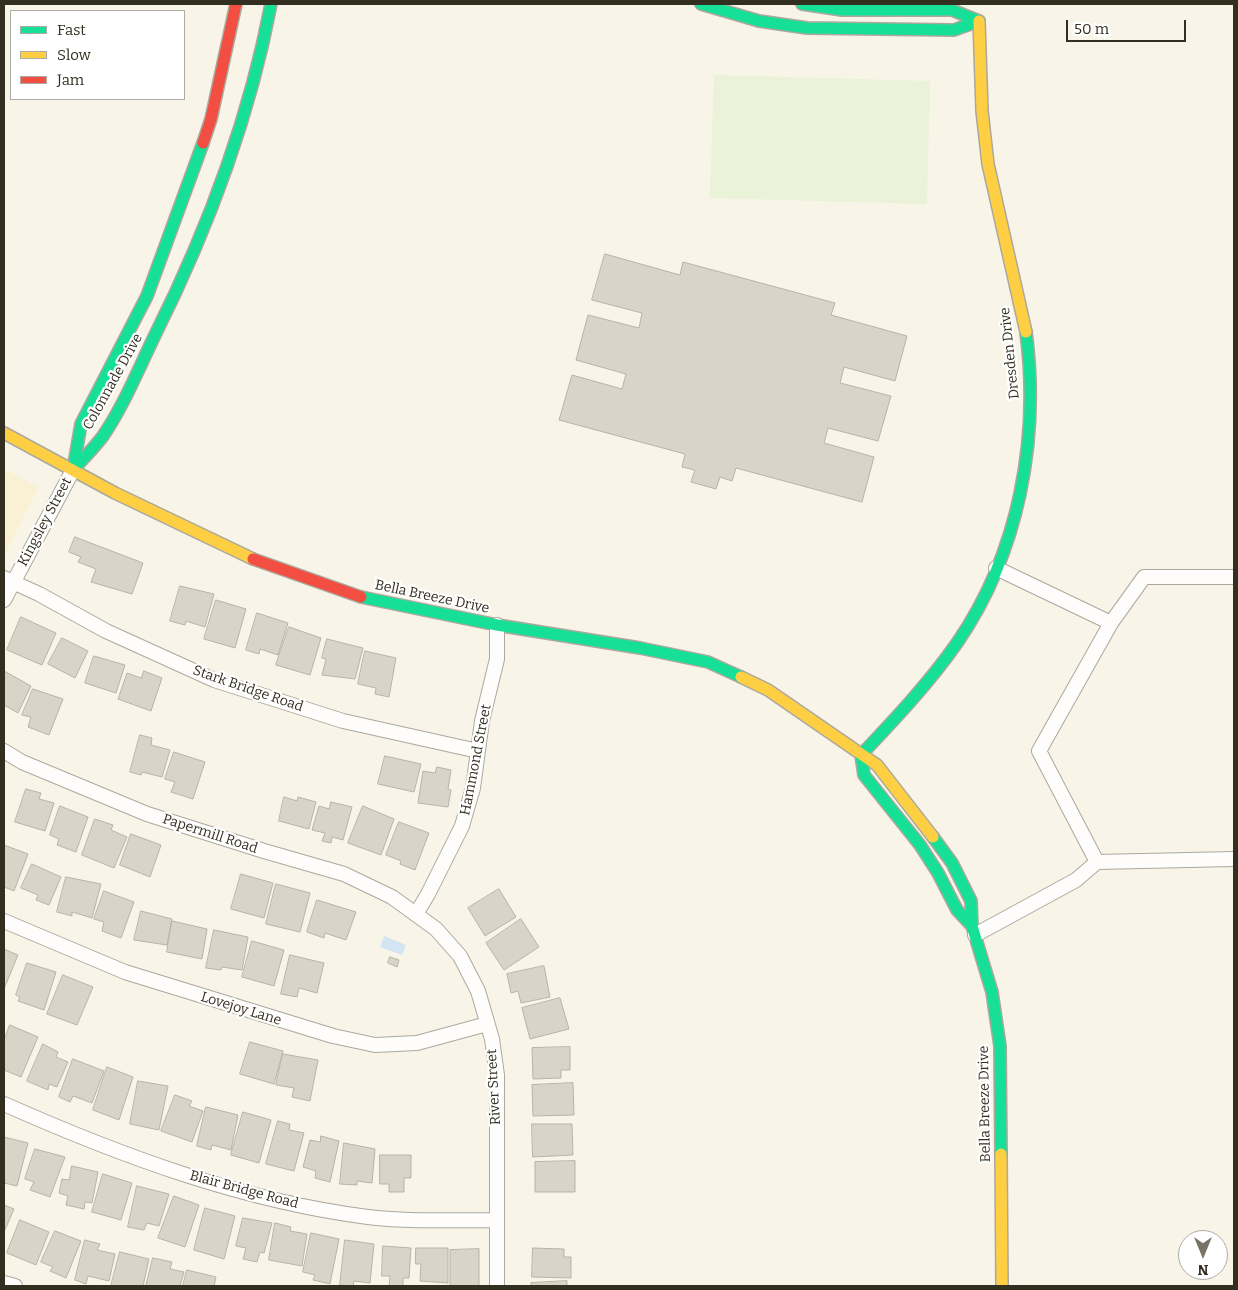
<!DOCTYPE html>
<style>
body{margin:0}
#map{position:relative;width:1238px;height:1290px;overflow:hidden;background:#f8f4e8;font-family:Bitter,serif}
canvas{display:block}
.frame{position:absolute;inset:0;border:5px solid #322e20;pointer-events:none}
.legend{position:absolute;left:10px;top:10px;width:175px;height:90px;box-sizing:border-box;background:#fff;border:1px solid #adaba6;margin:0;padding:6px 9px;list-style:none;font-size:15px;color:#322e20}
.legend li{display:flex;align-items:center;gap:10px;height:25px}
.legend b{width:25px;border:1px solid #adaba6}
.north{position:absolute;left:1178px;top:1230px;width:50px;height:50px;box-sizing:border-box;background:#fff;border:1px solid #adaba6;border-radius:50%;rotate:180deg;font-size:14px;font-weight:700;line-height:20px;text-align:center;color:#322e20}
.north::after{content:'';display:block;margin:auto;width:18px;height:22px;background:#777366;clip-path:polygon(50% 0,100% 100%,50% 72%,0 100%)}
.scale{position:absolute;left:1066px;top:20px;width:120px;height:22px;box-sizing:border-box;border:2px solid #322e20;border-top:0;padding-left:6px;font-size:15px;line-height:18px;white-space:nowrap;color:#322e20;-webkit-text-stroke:4px #fff;paint-order:stroke}
</style>
<div id="map">
<canvas width="1238" height="1290"></canvas>
<div class="frame"></div>
<ul class="legend">
<li><b style="height:6px;background:#16e098"></b>Fast</li>
<li><b style="height:6px;background:#ffcf43"></b>Slow</li>
<li><b style="height:6px;background:#f24e42"></b>Jam</li>
</ul>
<div class="north">N</div>
<div class="scale">50 m</div>
</div>
<script>
const ctx = document.querySelector('canvas').getContext('2d');
ctx.lineJoin = 'round';
function fill(path, color) { ctx.fillStyle = color; ctx.fill(path, 'evenodd'); }
function trace(path, color, width, dash) { ctx.strokeStyle = color; ctx.lineWidth = width; ctx.lineCap = dash ? 'butt' : 'round'; ctx.setLineDash(dash || []); ctx.stroke(path); }
function drawText(font, color, halo, rows, align = 'center') {
  ctx.font = font + ' Bitter,serif'; ctx.lineWidth = 4.5; ctx.setLineDash([]); ctx.textBaseline = 'middle'; ctx.strokeStyle = halo; ctx.fillStyle = color; for (const [text, x, y, turn = 0] of rows) {
    ctx.save(); ctx.translate(x, y); ctx.rotate((+turn || 0) * Math.PI / 180); ctx.textAlign = isNaN(turn) ? turn : align; if (halo) ctx.strokeText(text, 0, 0); ctx.fillText(text, 0, 0); ctx.restore();
  }
}
fill(new Path2D(`
 M 4,469 L 39,487 L 4,557 Z`), '#faf1d4');
fill(new Path2D(`
 M 714,75 L 930,81 L 927,204 L 710,198 Z`), '#eaf2d8');
fill(new Path2D(`
 M 384,936 L 406,945 L 402,955 L 380,947 Z`), '#d3e4f2');
const building = new Path2D(`
 M 605,254 L 680,275 L 683,262 L 835,303 L 831,315 L 907,336 L 895,381 L 844,367 L 840,383 L 891,396 L 878,441 L 828,428 L 824,443 L 874,457 L 862,502 L 736,468 L 732,481 L 720,477 L 716,489 L 691,482 L 695,470 L 682,467 L 685,454 L 559,420 L 572,375 L 622,389 L 626,374 L 576,360 L 588,315 L 639,328 L 642,313 L 592,300 Z
 M 75,537 L 143,563 L 132,594 L 91,582 L 96,569 L 78,562 L 81,557 L 69,552 Z
 M 180,586 L 214,594 L 205,627 L 186,621 L 185,625 L 170,621 Z
 M 216,600 L 246,609 L 235,648 L 204,639 Z
 M 257,613 L 288,623 L 278,655 L 260,649 L 259,654 L 246,650 Z
 M 21,617 L 56,633 L 42,665 L 7,650 Z
 M 289,627 L 321,638 L 310,675 L 276,665 Z
 M 62,638 L 88,651 L 75,678 L 48,664 Z
 M 327,639 L 363,648 L 355,679 L 322,675 L 326,659 L 322,658 Z
 M 365,651 L 396,658 L 389,697 L 375,694 L 376,688 L 358,684 Z
 M 94,656 L 125,665 L 116,693 L 85,683 Z
 M 4,671 L 31,686 L 18,713 L 4,705 Z
 M 144,671 L 162,678 L 151,711 L 118,699 L 127,673 L 141,678 Z
 M 33,689 L 63,699 L 49,735 L 28,727 L 31,717 L 22,715 Z
 M 140,735 L 152,738 L 151,745 L 170,750 L 162,777 L 142,772 L 141,775 L 130,772 Z
 M 174,752 L 205,762 L 193,799 L 171,792 L 175,782 L 165,779 Z
 M 385,756 L 421,764 L 414,792 L 378,784 Z
 M 437,767 L 451,770 L 448,789 L 451,790 L 448,807 L 418,803 L 423,771 L 435,773 Z
 M 26,789 L 41,793 L 39,799 L 54,803 L 45,831 L 15,822 Z
 M 284,797 L 297,801 L 298,797 L 316,802 L 309,829 L 279,821 Z
 M 331,802 L 352,807 L 343,840 L 332,837 L 331,843 L 322,841 L 325,833 L 312,830 L 319,806 L 329,809 Z
 M 60,806 L 88,817 L 76,852 L 57,845 L 59,839 L 50,835 Z
 M 363,806 L 394,819 L 381,855 L 348,843 Z
 M 95,819 L 113,825 L 111,830 L 127,837 L 114,868 L 82,855 Z
 M 399,822 L 429,833 L 415,870 L 400,864 L 401,861 L 386,855 Z
 M 131,834 L 161,845 L 150,877 L 120,865 Z
 M 4,845 L 28,854 L 14,891 L 4,887 Z
 M 32,864 L 61,877 L 49,905 L 36,900 L 38,895 L 21,888 Z
 M 241,874 L 273,883 L 264,918 L 231,909 Z
 M 66,877 L 101,884 L 92,918 L 72,912 L 72,916 L 57,912 Z
 M 276,884 L 310,893 L 300,932 L 266,924 Z
 M 499,889 L 516,917 L 485,936 L 468,908 Z
 M 104,891 L 134,902 L 121,938 L 102,931 L 104,922 L 94,919 Z
 M 317,900 L 356,912 L 346,940 L 325,933 L 324,938 L 307,932 Z
 M 141,911 L 172,919 L 167,945 L 134,940 Z
 M 521,919 L 539,947 L 504,970 L 486,943 Z
 M 172,921 L 207,929 L 202,959 L 167,952 Z
 M 214,930 L 248,937 L 242,970 L 222,967 L 221,970 L 206,968 Z
 M 252,941 L 284,950 L 274,986 L 242,977 Z
 M 4,949 L 18,955 L 4,989 Z
 M 290,955 L 324,963 L 317,993 L 299,988 L 297,997 L 281,994 Z
 M 390,957 L 399,960 L 397,967 L 388,963 Z
 M 27,963 L 56,972 L 44,1010 L 18,1001 L 20,997 L 16,995 Z
 M 544,966 L 550,997 L 521,1003 L 518,991 L 511,993 L 507,974 Z
 M 63,975 L 93,987 L 77,1025 L 47,1014 Z
 M 560,998 L 569,1029 L 530,1039 L 522,1008 Z
 M 10,1025 L 38,1037 L 21,1077 L 4,1070 L 4,1040 Z
 M 250,1042 L 283,1051 L 274,1084 L 240,1074 Z
 M 43,1044 L 58,1052 L 56,1057 L 68,1062 L 57,1087 L 49,1084 L 48,1090 L 27,1081 Z
 M 570,1047 L 570,1070 L 561,1070 L 561,1078 L 533,1079 L 532,1048 Z
 M 283,1054 L 318,1060 L 310,1101 L 292,1097 L 294,1088 L 276,1085 Z
 M 73,1059 L 104,1071 L 92,1103 L 73,1096 L 70,1102 L 59,1097 Z
 M 107,1067 L 133,1077 L 119,1120 L 93,1110 Z
 M 138,1081 L 168,1086 L 159,1130 L 130,1124 Z
 M 573,1083 L 574,1115 L 533,1116 L 532,1085 Z
 M 175,1095 L 192,1101 L 189,1106 L 203,1111 L 192,1142 L 161,1131 Z
 M 206,1107 L 238,1115 L 231,1150 L 212,1145 L 211,1150 L 197,1146 Z
 M 243,1112 L 271,1120 L 259,1163 L 231,1155 Z
 M 278,1121 L 290,1124 L 289,1130 L 304,1133 L 294,1171 L 266,1164 Z
 M 532,1124 L 572,1124 L 573,1155 L 533,1157 Z
 M 321,1136 L 339,1141 L 330,1182 L 315,1178 L 316,1171 L 303,1167 L 310,1140 L 320,1142 Z
 M 4,1137 L 28,1143 L 17,1186 L 4,1183 Z
 M 344,1143 L 375,1149 L 372,1183 L 357,1181 L 357,1185 L 340,1184 Z
 M 35,1149 L 65,1157 L 50,1197 L 30,1190 L 34,1182 L 25,1179 Z
 M 380,1155 L 411,1155 L 411,1178 L 404,1178 L 404,1192 L 389,1192 L 389,1184 L 380,1184 Z
 M 575,1161 L 575,1192 L 535,1192 L 535,1162 Z
 M 72,1166 L 98,1172 L 92,1203 L 85,1202 L 84,1209 L 66,1205 L 68,1196 L 59,1193 L 62,1179 L 69,1180 Z
 M 103,1174 L 132,1183 L 121,1220 L 92,1212 Z
 M 137,1186 L 169,1194 L 159,1226 L 147,1223 L 144,1230 L 128,1227 Z
 M 174,1196 L 199,1205 L 185,1247 L 158,1238 Z
 M 4,1205 L 14,1209 L 4,1232 Z
 M 205,1208 L 235,1216 L 224,1259 L 194,1250 Z
 M 243,1218 L 272,1223 L 264,1253 L 260,1252 L 257,1262 L 243,1259 L 246,1248 L 236,1246 Z
 M 20,1220 L 49,1232 L 36,1265 L 7,1253 Z
 M 275,1223 L 291,1227 L 290,1231 L 307,1234 L 302,1266 L 269,1260 Z
 M 55,1231 L 81,1241 L 66,1278 L 50,1271 L 53,1267 L 41,1262 Z
 M 311,1233 L 339,1239 L 330,1284 L 313,1280 L 315,1275 L 303,1272 Z
 M 85,1240 L 100,1244 L 97,1250 L 115,1254 L 109,1281 L 88,1276 L 86,1284 L 75,1280 Z
 M 345,1240 L 374,1244 L 370,1283 L 354,1281 L 353,1286 L 340,1285 Z
 M 383,1246 L 411,1248 L 409,1278 L 403,1278 L 403,1286 L 389,1286 L 390,1276 L 382,1276 Z
 M 416,1248 L 448,1248 L 448,1283 L 420,1281 L 421,1264 L 416,1264 Z
 M 533,1248 L 564,1249 L 564,1257 L 571,1257 L 571,1278 L 532,1277 Z
 M 479,1249 L 479,1286 L 450,1286 L 450,1250 Z
 M 120,1252 L 149,1259 L 143,1286 L 111,1286 Z
 M 153,1258 L 172,1262 L 170,1269 L 184,1272 L 180,1286 L 146,1286 Z
 M 187,1270 L 216,1277 L 214,1286 L 183,1286 Z
 M 567,1281 L 567,1286 L 531,1286 L 531,1283 Z`);
fill(building, '#d8d4c8');
trace(building, '#b6b3a7', 1);
const street = new Path2D(`
 M 996,568 L 1111,623
 M 4,578 L 39,594 L 106,631 L 214,680 L 343,721 L 478,751
 M 4,600 L 73,470
 M 4,751 L 22,762 L 147,814 L 264,851 L 344,874 L 392,897 L 436,929 L 460,956 L 478,991 L 492,1039 L 497,1075 L 497,1286
 M 1097,862 L 1039,751 L 1111,623 L 1144,577 L 1234,577
 M 416,914 L 428,894 L 462,826 L 473,788 L 482,721 L 497,659 L 497,625
 M 4,921 L 125,972 L 333,1036 L 375,1045 L 417,1043 L 487,1024
 M 975,935 L 1076,880 L 1097,862 L 1234,859
 M 4,1104 C 119,1155 242,1201 368,1217 C 410,1222 454,1220 497,1220
 M 4,1283 L 15,1286`);
const fast = new Path2D(`
 M 701,4 L 759,21 L 807,28 L 954,30 L 979,21
 M 802,4 L 842,10 L 952,10 L 979,21
 M 73,470 C 83,459 94,448 103,436 C 124,405 139,368 155,335 C 208,229 249,120 271,4
 M 73,470 L 81,424 L 147,296 L 203,143
 M 361,597 L 497,625 L 640,648 L 708,662 L 741,677
 M 861,755 C 895,719 929,683 957,643 C 1019,553 1040,439 1026,332
 M 861,755 L 864,775 L 920,845 L 938,873 L 957,910 L 972,926
 M 933,837 L 952,863 L 971,901 L 972,926 L 992,992 L 1000,1046 L 1001,1154`);
const slow = new Path2D(`
 M 979,21 L 982,111 L 988,164 L 1026,332
 M 4,433 L 115,493 L 253,559
 M 741,677 L 768,690 L 877,765 L 933,837
 M 1001,1154 L 1002,1286`);
const jam = new Path2D(`
 M 203,143 L 211,119 L 236,4
 M 253,559 L 361,597`);
trace(street, '#aca89d', 16);
trace(fast, '#aca89d', 14);
trace(slow, '#aca89d', 14);
trace(jam, '#aca89d', 14);
trace(street, '#fefdfc', 14);
trace(fast, '#16e098', 11);
trace(slow, '#ffcf43', 11);
trace(jam, '#f24e42', 11);
drawText('14px', '#322e20', '#fff', [
 ["Dresden Drive",1010,353,-96],
 ["Colonnade Drive",113,382,-61],
 ["Kingsley Street",45,522,-62],
 ["Bella Breeze Drive",432,597,12],
 ["Stark Bridge Road",248,689,19],
 ["Hammond Street",476,760,-79],
 ["Papermill Road",210,834,18],
 ["Lovejoy Lane",241,1009,17],
 ["River Street",494,1087,-93],
 ["Bella Breeze Drive",985,1104,-91],
 ["Blair Bridge Road",244,1190,15]
]);
</script>
